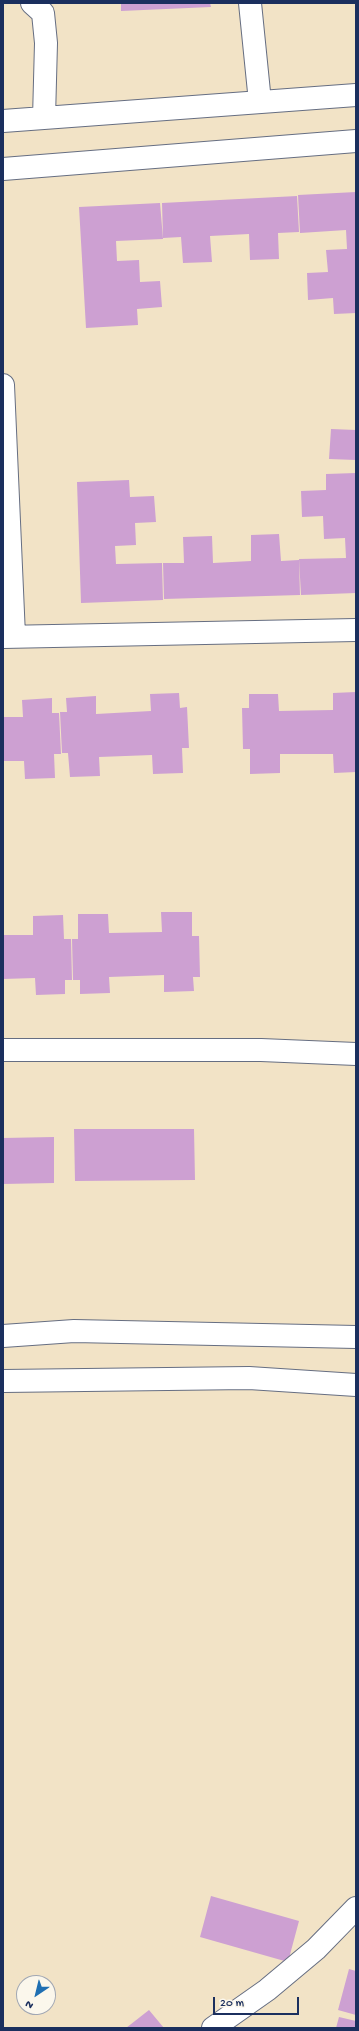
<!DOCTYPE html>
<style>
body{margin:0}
#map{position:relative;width:359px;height:2031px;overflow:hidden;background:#f2e3c6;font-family:"Gochi Hand",sans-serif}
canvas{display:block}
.frame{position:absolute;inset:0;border:4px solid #1b2f5e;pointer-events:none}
.north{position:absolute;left:16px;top:1975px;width:40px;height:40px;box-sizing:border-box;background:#fbf7ec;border:1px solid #a1a7b3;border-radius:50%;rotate:215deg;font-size:11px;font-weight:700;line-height:16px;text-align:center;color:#1b2f5e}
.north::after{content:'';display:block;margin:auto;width:14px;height:18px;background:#1f6fb2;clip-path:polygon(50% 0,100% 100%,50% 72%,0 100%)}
.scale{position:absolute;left:213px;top:1997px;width:86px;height:18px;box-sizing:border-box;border:2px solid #1b2f5e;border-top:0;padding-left:5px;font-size:12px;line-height:14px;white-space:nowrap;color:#1b2f5e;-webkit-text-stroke:3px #fbf7ec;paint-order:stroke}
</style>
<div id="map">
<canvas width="359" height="2031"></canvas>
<div class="frame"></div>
<div class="north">N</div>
<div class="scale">20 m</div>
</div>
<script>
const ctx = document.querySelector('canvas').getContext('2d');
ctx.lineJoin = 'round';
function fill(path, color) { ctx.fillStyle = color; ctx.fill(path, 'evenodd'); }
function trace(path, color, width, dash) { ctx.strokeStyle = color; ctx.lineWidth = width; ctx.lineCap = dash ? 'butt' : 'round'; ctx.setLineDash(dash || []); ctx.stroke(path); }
fill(new Path2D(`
 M 121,3 L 210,3 L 211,7 L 121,11 Z
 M 356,192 L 356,313 L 334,314 L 333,298 L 308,300 L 307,273 L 328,272 L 326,250 L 347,249 L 346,230 L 300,233 L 298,195 Z
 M 297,196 L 299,232 L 278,233 L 279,259 L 250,260 L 249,234 L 210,236 L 212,262 L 183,263 L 181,237 L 163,238 L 162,203 Z
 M 160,203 L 163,239 L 116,241 L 117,261 L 139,260 L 140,282 L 160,281 L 162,307 L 137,309 L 138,325 L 86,328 L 79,207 Z
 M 331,429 L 356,430 L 356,460 L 329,459 Z
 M 356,473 L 356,593 L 301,595 L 299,559 L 346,558 L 345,538 L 324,539 L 323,516 L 302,517 L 301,491 L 326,490 L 326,474 Z
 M 129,480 L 130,497 L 154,496 L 156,522 L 135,523 L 136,545 L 115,546 L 116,564 L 162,563 L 163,600 L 81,603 L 77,482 Z
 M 279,534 L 281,561 L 299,560 L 300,595 L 164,599 L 163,563 L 184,563 L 183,537 L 212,536 L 213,563 L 251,561 L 251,535 Z
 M 356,692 L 356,772 L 334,773 L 333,754 L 280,754 L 280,773 L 250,774 L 250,749 L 243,749 L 242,708 L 249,708 L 249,694 L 278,694 L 279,711 L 333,710 L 333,693 Z
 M 179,693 L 180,708 L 187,707 L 189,748 L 182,748 L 183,773 L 153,774 L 152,755 L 99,757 L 100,776 L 70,777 L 68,753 L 62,753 L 60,712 L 67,712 L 66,698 L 96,696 L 96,714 L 151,711 L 150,694 Z
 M 52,698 L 52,713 L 59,713 L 61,754 L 54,754 L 55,778 L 25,779 L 24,761 L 3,761 L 3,717 L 23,717 L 22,700 Z
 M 161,912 L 192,912 L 192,936 L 199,936 L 200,977 L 193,977 L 194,991 L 164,992 L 164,975 L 109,977 L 110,993 L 80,994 L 80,980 L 73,980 L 72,939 L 78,939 L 78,914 L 108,914 L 109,933 L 162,932 Z
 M 63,915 L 64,939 L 71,939 L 72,980 L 65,980 L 65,994 L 36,995 L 35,978 L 3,979 L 3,935 L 33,935 L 33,916 Z
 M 74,1129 L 194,1129 L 195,1180 L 75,1181 Z
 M 54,1137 L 54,1183 L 3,1184 L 3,1138 Z
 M 211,1896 L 299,1921 L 288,1962 L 200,1937 Z
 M 349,1969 L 356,1971 L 356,2015 L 338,2010 Z
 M 149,2010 L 164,2028 L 126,2028 Z
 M 339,2017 L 356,2021 L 356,2028 L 336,2028 Z`), '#cda0d2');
const minor = new Path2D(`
 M 32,3 L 43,13 L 46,43 L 44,118
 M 250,3 L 260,102
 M 3,121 L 356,95
 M 3,169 L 356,141
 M 3,385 L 14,636
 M 3,637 L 356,630
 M 3,1050 L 261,1050 L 356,1054
 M 213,2028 L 267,1990 L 316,1949 L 356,1908`);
const major = new Path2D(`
 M 3,1336 L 74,1331 L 356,1337
 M 3,1381 L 249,1378 L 356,1385`);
trace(minor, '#666e82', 24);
trace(major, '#666e82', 24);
trace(minor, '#fff', 22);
trace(major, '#fff', 22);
</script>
